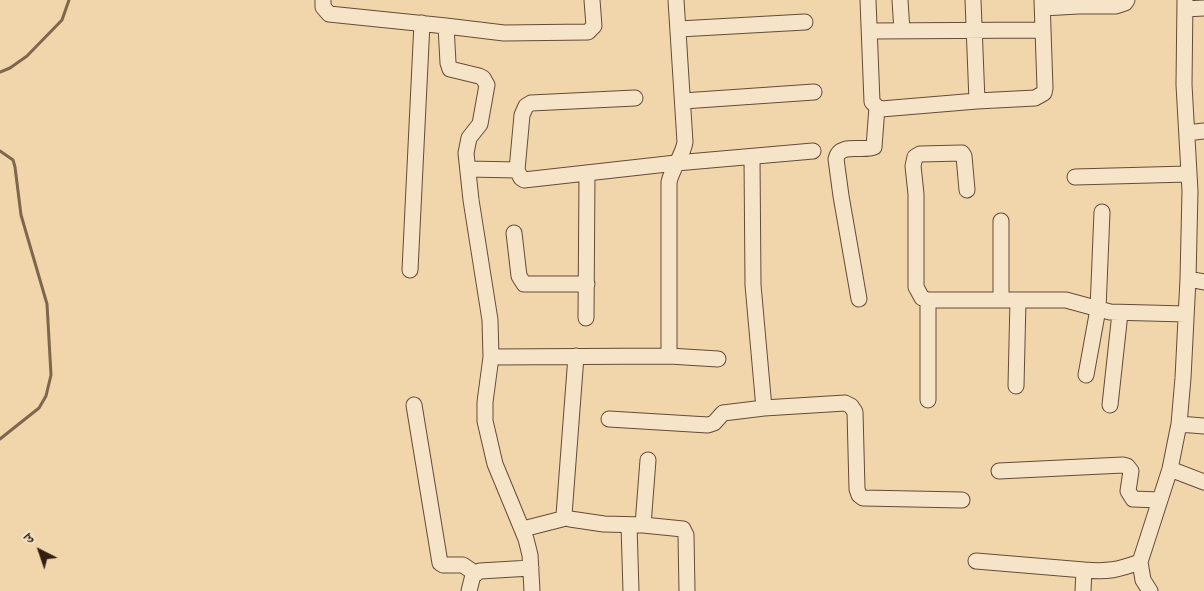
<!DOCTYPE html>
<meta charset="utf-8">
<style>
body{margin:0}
#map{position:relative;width:1204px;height:591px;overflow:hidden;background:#f1d5ab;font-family:Vollkorn,"Noto Serif Devanagari",serif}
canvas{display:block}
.north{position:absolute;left:15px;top:526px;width:50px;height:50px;-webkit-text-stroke:4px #f6e4c8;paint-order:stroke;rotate:319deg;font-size:14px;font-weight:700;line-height:20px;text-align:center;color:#351e11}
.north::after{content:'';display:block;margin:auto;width:18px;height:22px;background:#351e11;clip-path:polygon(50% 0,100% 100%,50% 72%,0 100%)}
</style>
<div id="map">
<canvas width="1204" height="591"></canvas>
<div class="north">उ</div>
</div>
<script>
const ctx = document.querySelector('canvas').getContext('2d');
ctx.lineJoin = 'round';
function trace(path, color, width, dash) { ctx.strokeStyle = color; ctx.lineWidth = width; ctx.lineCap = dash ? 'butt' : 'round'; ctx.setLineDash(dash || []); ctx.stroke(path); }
trace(new Path2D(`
 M 0,72 L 10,68 L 27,56 L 62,20 L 69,0
 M 0,151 L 13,160 L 15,167 L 21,215 L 47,304 L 51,375 L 46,396 L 39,408 L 0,439`), '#7f674e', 3);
const minor = new Path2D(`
 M 323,0 L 323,7 L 329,14 L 446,26 L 448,63 L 450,69 L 479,76 L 483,78 L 487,85 L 480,124 L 469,138 L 466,153 L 471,200 L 490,320 L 491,357 L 485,402 L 485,421 L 495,464 L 526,539 L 530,555 L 532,591
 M 868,0 L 872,102 L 877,107 L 881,109 L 977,101 L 973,0
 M 900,0 L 902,31
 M 1043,8 L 1078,6 L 1116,6 L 1125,3 L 1127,0
 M 1185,9 L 1204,8
 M 446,26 L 504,33 L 588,32 L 594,26 L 592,0
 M 679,29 L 805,22
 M 870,31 L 1043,30
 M 635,98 L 531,103 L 526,106 L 522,115 L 517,170 L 521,178 L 524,180 L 676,163 L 813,151
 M 683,101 L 814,92
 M 977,101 L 1035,98 L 1044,93 L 1045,88 L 1042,0
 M 1187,133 L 1204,131
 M 468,169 L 517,170
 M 1075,177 L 1188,174
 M 967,190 L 964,156 L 962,153 L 920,154 L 915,157 L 913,166 L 916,194 L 916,287 L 922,298 L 928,300 L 1066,300 L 1110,312 L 1186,314
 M 1001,221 L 1001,300
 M 514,233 L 519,276 L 524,284 L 587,284
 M 410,270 L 422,23
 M 1188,279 L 1204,282
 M 859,299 L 841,196 L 836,159 C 839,142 863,152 874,147 L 877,107
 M 586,318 L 587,174
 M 576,356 L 564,515 L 566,518 L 570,519 L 604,524 L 643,525 L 683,529 L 686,535 L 687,591
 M 669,356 L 669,182 C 672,168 683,156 685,142 L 676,0
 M 491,357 L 669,356 L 718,359
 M 1086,375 L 1098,309 L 1102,212
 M 1016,386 L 1018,300
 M 928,400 L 928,300
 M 414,405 L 440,563 L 443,565 L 463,565 L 476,574
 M 1110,405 L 1120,313
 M 764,408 L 845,403 L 851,406 L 855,412 L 857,489 L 859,495 L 863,498 L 962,500
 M 609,419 L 708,425 L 714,423 L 723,413 L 764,408 L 753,285 L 752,157
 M 1179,424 L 1204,426
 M 1170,469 L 1204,482
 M 999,471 L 1123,465 L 1127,466 L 1131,471 L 1128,491 L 1133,499 L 1159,500
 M 629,525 L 631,591
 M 643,525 L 648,460
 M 523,529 L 566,518
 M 976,561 L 1084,570
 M 469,591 L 473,575 L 480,571 L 531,568
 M 1083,591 L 1084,570 C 1109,572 1117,570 1140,562
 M 1150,591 L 1143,580 L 1140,562 L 1170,469 L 1179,424 L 1183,378 L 1188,279 L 1190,191 L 1184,85 L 1185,0`);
trace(minor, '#644c38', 17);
trace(minor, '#f6e4c8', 15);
</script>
